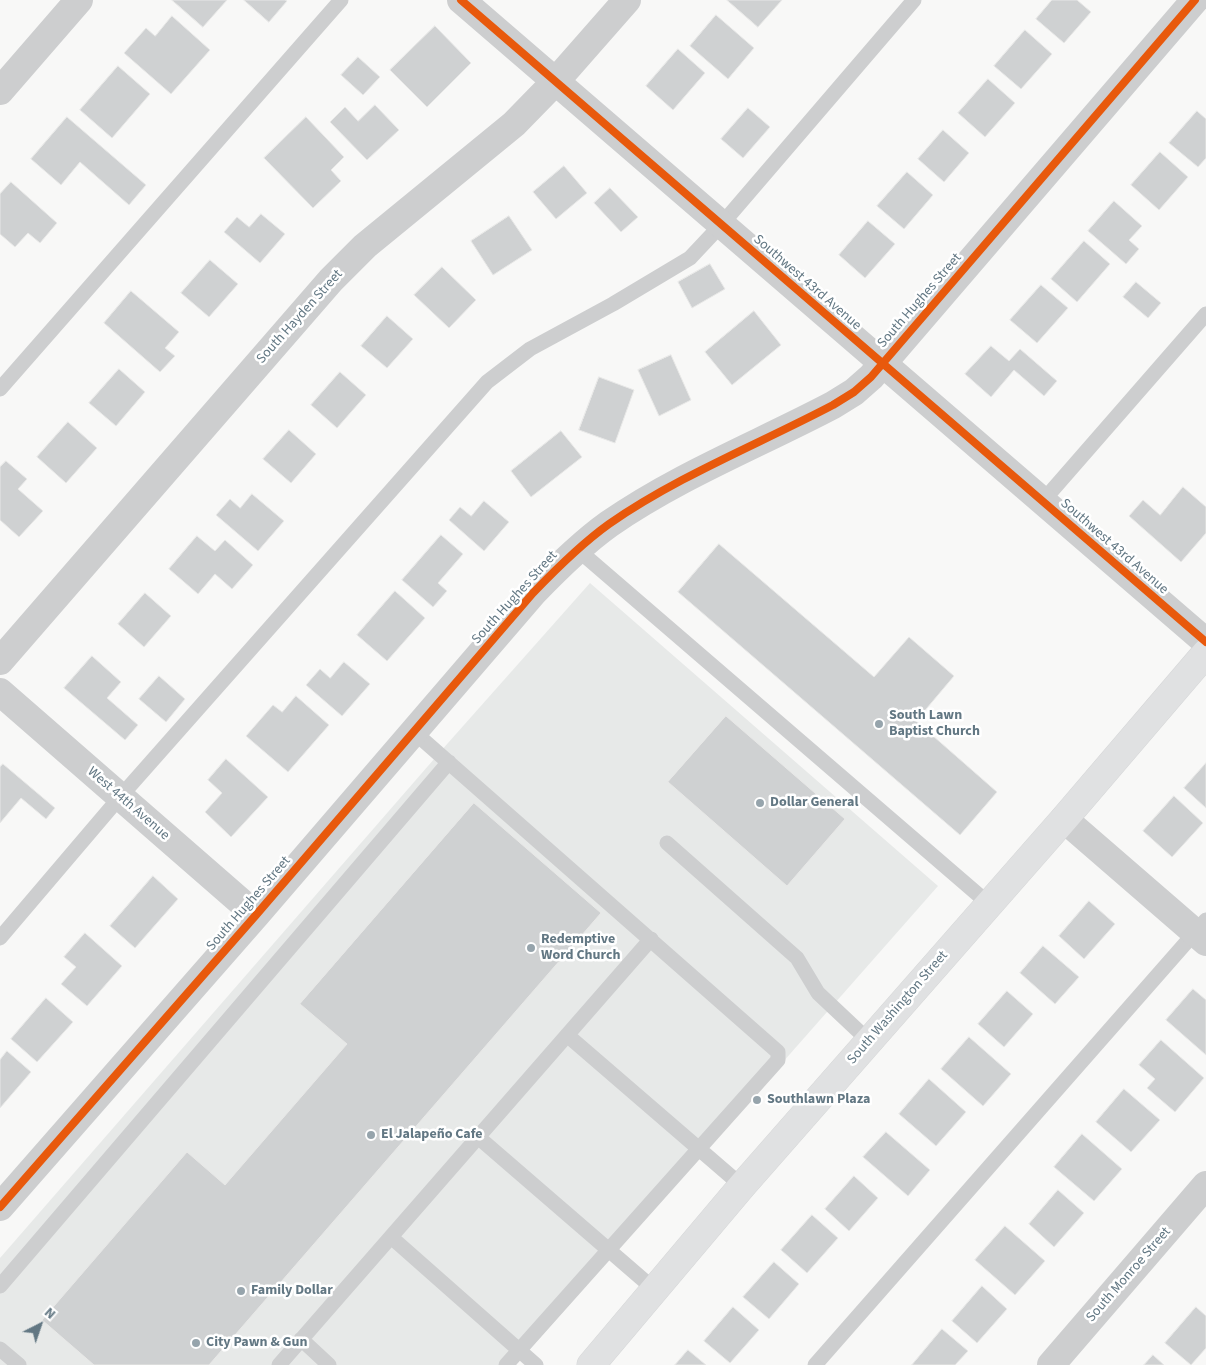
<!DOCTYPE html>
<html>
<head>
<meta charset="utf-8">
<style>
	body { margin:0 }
	#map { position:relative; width:1206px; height:1365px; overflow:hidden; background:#f8f8f7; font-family:"Source Sans 3",sans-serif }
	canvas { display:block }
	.north { position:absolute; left:15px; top:1300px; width:50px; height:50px; -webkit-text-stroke:4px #fff; paint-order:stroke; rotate:41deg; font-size:14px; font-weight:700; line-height:20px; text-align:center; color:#627783 }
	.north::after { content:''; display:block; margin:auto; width:18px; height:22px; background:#627783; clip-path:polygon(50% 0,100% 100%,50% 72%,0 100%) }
</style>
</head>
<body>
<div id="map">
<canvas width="1206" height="1365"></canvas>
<div class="north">N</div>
</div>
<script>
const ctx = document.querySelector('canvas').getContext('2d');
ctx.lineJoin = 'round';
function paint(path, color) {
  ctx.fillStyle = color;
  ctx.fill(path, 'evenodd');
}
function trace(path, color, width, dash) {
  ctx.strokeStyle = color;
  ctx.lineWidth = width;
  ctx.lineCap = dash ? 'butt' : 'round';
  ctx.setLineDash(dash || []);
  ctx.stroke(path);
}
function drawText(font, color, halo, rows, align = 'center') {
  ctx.font = font + ' "Source Sans 3",sans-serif';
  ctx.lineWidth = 5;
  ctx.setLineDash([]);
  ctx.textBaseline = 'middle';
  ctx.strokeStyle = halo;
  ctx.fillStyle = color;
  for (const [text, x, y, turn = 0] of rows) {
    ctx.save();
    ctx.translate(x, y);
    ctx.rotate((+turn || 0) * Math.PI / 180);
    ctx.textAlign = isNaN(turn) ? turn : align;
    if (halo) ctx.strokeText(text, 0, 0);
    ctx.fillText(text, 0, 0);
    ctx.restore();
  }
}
paint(new Path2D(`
	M 590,583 L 938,886 L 516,1365 L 0,1365 L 0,1258 L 448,743 Z`), '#e7e9e8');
const building = new Path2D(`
	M 172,0 L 227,0 L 203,27 Z
	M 244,0 L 285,0 L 287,1 L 269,22 Z
	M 727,0 L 782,0 L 758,27 Z
	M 1052,0 L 1077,0 L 1091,12 L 1064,43 L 1036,19 Z
	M 716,15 L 754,48 L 728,79 L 690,46 Z
	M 172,16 L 210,50 L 171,94 L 124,53 L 146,28 L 155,36 Z
	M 435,26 L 471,63 L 427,107 L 390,70 Z
	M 1025,30 L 1052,54 L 1021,89 L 994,66 Z
	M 678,49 L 705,73 L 673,110 L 646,86 Z
	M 358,57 L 380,77 L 363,95 L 341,75 Z
	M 118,66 L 150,94 L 112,138 L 80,110 Z
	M 988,79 L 1015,103 L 985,137 L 958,113 Z
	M 375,105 L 399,130 L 367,160 L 330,122 L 345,107 L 358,121 Z
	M 748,108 L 770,127 L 743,158 L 721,139 Z
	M 1197,111 L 1206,119 L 1206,158 L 1198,167 L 1169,143 Z
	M 67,117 L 146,185 L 129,205 L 80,162 L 61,185 L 31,159 Z
	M 306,117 L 344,157 L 331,170 L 341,181 L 313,208 L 264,158 Z
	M 943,130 L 969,153 L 944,182 L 918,159 Z
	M 1160,152 L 1188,177 L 1159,210 L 1131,185 Z
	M 564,166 L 587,193 L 556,219 L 533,192 Z
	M 907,172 L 933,195 L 904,229 L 877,206 Z
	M 11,182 L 57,223 L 40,243 L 28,233 L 15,247 L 0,234 L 0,194 Z
	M 610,188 L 638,217 L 621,232 L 594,203 Z
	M 1114,201 L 1142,226 L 1129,240 L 1139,249 L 1126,264 L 1088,231 Z
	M 261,214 L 285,234 L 260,263 L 224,232 L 237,217 L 249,227 Z
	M 509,216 L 532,250 L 493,275 L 471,241 Z
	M 868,221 L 895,244 L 865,278 L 839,255 Z
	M 1084,241 L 1110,264 L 1077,302 L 1051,279 Z
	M 210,260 L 238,284 L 209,317 L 181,293 Z
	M 710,264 L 725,289 L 692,308 L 678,282 Z
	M 442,267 L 476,300 L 449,328 L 414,295 Z
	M 1136,282 L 1161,303 L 1148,318 L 1123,297 Z
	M 1041,285 L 1068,308 L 1037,343 L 1010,320 Z
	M 131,291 L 179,332 L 165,348 L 175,356 L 160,372 L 104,323 Z
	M 754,311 L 781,345 L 732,385 L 705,352 Z
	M 387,316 L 413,339 L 387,368 L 361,346 Z
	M 991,346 L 1009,361 L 1020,349 L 1057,381 L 1044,396 L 1014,370 L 991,397 L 965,374 Z
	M 671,355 L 691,400 L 659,416 L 638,370 Z
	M 119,369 L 145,392 L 116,426 L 89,403 Z
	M 340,372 L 366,395 L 337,428 L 311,405 Z
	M 599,377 L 634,390 L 615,443 L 579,430 Z
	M 68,422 L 97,448 L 66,483 L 37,457 Z
	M 289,430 L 316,454 L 291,483 L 263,459 Z
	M 561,431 L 582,457 L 531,497 L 511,471 Z
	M 6,461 L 27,479 L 18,489 L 43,511 L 19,537 L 0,520 L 0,467 Z
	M 1183,487 L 1206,507 L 1206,533 L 1181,562 L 1129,516 L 1143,500 L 1160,515 Z
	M 252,494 L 284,521 L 258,551 L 216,515 L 230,499 L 240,508 Z
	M 484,501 L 509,522 L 484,551 L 449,520 L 460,507 L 471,516 Z
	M 441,535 L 463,554 L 438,583 L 447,591 L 433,607 L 402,580 Z
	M 197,536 L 215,551 L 225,540 L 253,565 L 232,589 L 215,574 L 198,594 L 169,569 Z
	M 719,544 L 874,677 L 909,637 L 954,676 L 916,721 L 997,792 L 960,835 L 678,592 Z
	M 395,591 L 425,618 L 387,661 L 357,635 Z
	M 145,593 L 171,616 L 144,647 L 118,624 Z
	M 92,656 L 121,682 L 107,698 L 138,725 L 125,740 L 64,688 Z
	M 344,662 L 370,684 L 342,716 L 306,685 L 320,669 L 330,678 Z
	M 159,676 L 185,699 L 166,722 L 139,699 Z
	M 296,696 L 329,725 L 288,772 L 246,736 L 273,705 L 282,712 Z
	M 726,716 L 845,819 L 787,886 L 668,782 Z
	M 226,759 L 268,797 L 231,837 L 205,812 L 222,793 L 208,780 Z
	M 1206,763 L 1206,808 L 1184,788 Z
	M 3,764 L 55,808 L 46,819 L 21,798 L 0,823 L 0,767 Z
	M 1174,796 L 1203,823 L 1172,857 L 1143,831 Z
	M 474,803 L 601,913 L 209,1365 L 94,1365 L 42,1320 L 187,1152 L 225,1185 L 347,1044 L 300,1004 Z
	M 153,876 L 178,899 L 135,948 L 110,926 Z
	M 1089,901 L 1115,924 L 1084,959 L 1059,936 Z
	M 85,933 L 122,966 L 87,1006 L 61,984 L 76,967 L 64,957 Z
	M 1043,946 L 1079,977 L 1055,1004 L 1020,973 Z
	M 1193,989 L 1206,1000 L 1206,1055 L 1166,1020 Z
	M 1007,991 L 1033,1014 L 1004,1047 L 978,1024 Z
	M 46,998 L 73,1022 L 37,1062 L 11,1039 Z
	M 969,1037 L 1011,1074 L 983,1106 L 941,1069 Z
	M 1161,1040 L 1204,1078 L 1175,1112 L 1147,1088 L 1155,1079 L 1139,1065 Z
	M 7,1051 L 31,1072 L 0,1108 L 0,1060 Z
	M 929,1079 L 966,1112 L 936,1146 L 899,1114 Z
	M 1124,1089 L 1160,1120 L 1131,1152 L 1096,1122 Z
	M 886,1132 L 930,1170 L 908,1196 L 863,1157 Z
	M 1082,1134 L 1122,1169 L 1094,1201 L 1054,1167 Z
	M 854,1176 L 878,1198 L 849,1231 L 825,1209 Z
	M 1058,1190 L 1084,1213 L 1054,1247 L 1029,1224 Z
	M 812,1215 L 838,1238 L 807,1273 L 781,1250 Z
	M 1005,1226 L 1045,1261 L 1015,1295 L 975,1260 Z
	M 774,1262 L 799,1284 L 769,1319 L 743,1297 Z
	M 982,1286 L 1007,1309 L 977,1343 L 952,1321 Z
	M 733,1307 L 759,1330 L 730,1363 L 704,1341 Z
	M 1196,1307 L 1206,1316 L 1206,1348 L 1191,1365 L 1165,1343 Z
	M 942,1329 L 968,1351 L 955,1365 L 912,1365 Z
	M 688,1350 L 706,1365 L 675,1365 Z
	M 1153,1355 L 1164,1365 L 1144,1365 Z`);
paint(building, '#cfd1d2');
trace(building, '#e8e8e7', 1);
const secondary = new Path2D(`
	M 591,1365 L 742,1186 L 1064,819 L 1206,653`);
trace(secondary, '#d5d6d7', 29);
trace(new Path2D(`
	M 0,389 L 341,0
	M 1042,502 L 1206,314
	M 577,549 L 989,904
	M 414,732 L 778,1052 L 778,1060 L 506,1365
	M 667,843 L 797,958 L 818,993 L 869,1041
	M 0,938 L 120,797 L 487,382 L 530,349 L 613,304 L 690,258 L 721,225 L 914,0
	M 567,1035 L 742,1186
	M 478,1137 L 655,1290
	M 391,1237 L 536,1365
	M 0,1286 L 449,762
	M 301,1339 L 329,1365
	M 0,1349 L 19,1365
	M 279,1365 L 651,939
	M 815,1365 L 1206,920`), '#cdcecf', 15);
trace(new Path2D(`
	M 461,0 L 1206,642
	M 0,91 L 79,0
	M 0,661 L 331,280 L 365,246 L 514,124 L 555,82 L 627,0
	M 0,692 L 256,915
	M 1064,819 L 1206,942
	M 0,1207 L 256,915 L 533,593 C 557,568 581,544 609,524 C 678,476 759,444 833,405 L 854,392 L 871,377 L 1195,0
	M 1051,1365 L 1206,1185`), '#cdcecf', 28);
trace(secondary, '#e0e1e2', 28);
trace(new Path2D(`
	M 461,0 L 1206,642
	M 0,1207 L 256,915 L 533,593 C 557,568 581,544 609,524 C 678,476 759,444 833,405 L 854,392 L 871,377 L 1195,0`), '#e8590c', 8);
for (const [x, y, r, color] of [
	[879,724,5,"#96a4ac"],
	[760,803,5,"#96a4ac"],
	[531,948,5,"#96a4ac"],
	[757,1100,5,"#96a4ac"],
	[371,1135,5,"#96a4ac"],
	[241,1291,5,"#96a4ac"],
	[196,1343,5,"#96a4ac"]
]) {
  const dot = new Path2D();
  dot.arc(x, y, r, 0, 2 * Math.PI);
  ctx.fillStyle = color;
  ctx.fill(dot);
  trace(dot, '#fff', 2);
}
drawText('14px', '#627783', '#fff', [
	["Southwest 43rd Avenue",807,283,41],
	["South Hughes Street",920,301,-49],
	["South Hayden Street",300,317,-48],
	["Southwest 43rd Avenue",1114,547,41],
	["South Hughes Street",515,598,-48],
	["West 44th Avenue",128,804,41],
	["South Hughes Street",249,904,-49],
	["South Washington Street",898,1008,-49],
	["South Monroe Street",1129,1275,-49]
]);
drawText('bold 14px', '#627783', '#fff', [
	["South Lawn",889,716],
	["Baptist Church",889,732],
	["Dollar General",770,803],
	["Redemptive",541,940],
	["Word Church",541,956],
	["Southlawn Plaza",767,1100],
	["El Jalapeño Cafe",381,1135],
	["Family Dollar",251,1291],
	["City Pawn & Gun",206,1343]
], 'left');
</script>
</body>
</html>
